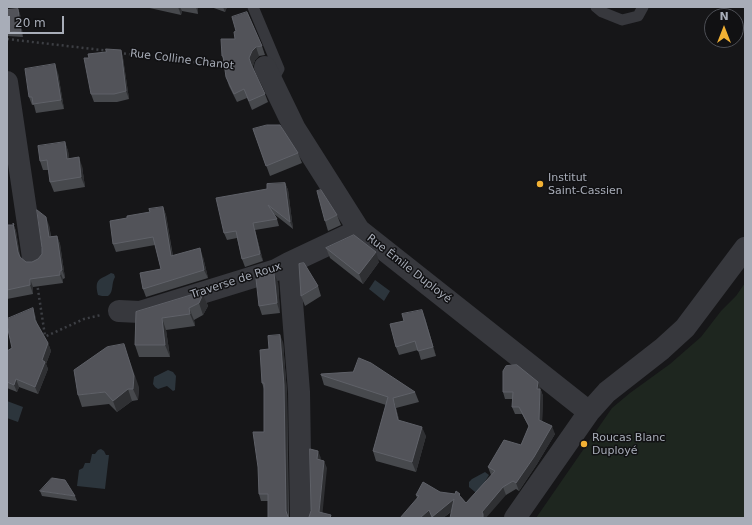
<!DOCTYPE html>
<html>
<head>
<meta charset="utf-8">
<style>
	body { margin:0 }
	#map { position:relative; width:752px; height:525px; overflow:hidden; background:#161618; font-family:"DejaVu Sans",sans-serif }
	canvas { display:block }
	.frame { position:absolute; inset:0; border:8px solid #a8adb8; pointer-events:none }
	.north { position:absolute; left:704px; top:8px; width:40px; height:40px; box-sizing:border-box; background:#111113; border:1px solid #4d4f55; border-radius:50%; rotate:0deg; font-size:11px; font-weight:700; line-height:16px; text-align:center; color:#a8adb8 }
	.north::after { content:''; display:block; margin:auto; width:14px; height:18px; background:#f2b134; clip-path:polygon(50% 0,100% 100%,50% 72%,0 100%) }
	.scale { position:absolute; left:8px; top:16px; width:56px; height:18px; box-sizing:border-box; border:2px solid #a8adb8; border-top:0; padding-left:5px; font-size:12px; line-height:14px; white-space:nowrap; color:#a8adb8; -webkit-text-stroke:3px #111113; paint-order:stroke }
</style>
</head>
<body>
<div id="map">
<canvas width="752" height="525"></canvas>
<div class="frame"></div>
<div class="north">N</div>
<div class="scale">20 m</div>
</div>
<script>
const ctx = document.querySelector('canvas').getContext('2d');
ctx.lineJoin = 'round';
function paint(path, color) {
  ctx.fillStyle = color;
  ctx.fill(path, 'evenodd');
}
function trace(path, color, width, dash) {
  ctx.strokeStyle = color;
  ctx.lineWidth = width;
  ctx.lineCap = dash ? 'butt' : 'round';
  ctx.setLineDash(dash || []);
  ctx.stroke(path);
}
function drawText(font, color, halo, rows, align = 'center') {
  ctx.font = font + ' "DejaVu Sans",sans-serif';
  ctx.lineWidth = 3;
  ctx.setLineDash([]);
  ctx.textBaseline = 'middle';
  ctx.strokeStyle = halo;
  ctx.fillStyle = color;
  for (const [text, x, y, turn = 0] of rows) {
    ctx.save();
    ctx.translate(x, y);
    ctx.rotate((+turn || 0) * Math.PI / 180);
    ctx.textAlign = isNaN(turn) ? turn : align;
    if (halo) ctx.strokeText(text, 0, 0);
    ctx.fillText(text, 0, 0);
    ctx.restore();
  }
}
paint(new Path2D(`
	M 745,283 L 745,518 L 536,518 L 612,408 L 630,393 L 670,364 L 701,337 L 721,311 L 736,296 Z`), '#1e261f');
paint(new Path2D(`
	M 111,273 L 114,274 L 115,277 C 111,283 114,292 108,296 L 102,296 L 98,295 C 94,278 100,280 111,273 Z
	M 375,280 L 390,291 L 384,301 L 369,289 Z
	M 168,370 L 173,372 L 176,376 L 175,390 L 173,391 L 167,386 L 158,389 L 155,387 L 153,384 L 154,377 Z
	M 7,401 L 23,407 L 18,422 L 7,418 Z
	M 101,449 L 104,451 L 106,455 L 109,455 L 105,489 L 77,486 L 79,470 L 83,468 L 85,463 L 90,463 L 92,454 L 95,454 L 98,450 Z
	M 485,472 L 489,475 L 478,493 L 475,492 L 469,487 L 469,482 L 472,479 Z`), '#2c353c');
trace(new Path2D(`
	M 7,39 L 110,51
	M 119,53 L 202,63 L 227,67
	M 37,283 L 45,336
	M 42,338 L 84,319 L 101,315`), '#3d3f44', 2.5, [2, 3]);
trace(new Path2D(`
	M 253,7 L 279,69 L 272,82
	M 596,7 L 602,12 L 622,20 L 638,16 L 643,7`), '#37383d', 11);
trace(new Path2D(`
	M 265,67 L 295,129 L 359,230 L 589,412
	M 7,82 L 33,258
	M 119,311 L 140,312 L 276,270 L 289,263
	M 301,518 L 299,392 L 289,263 L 359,230
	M 515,518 L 589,412 L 607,392 L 662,349 L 685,328 L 745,248`), '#37383d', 22);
paint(new Path2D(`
	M 145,7 L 198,7 L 198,14 L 182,11 L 181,15 Z
	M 211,7 L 227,7 L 225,12 Z
	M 18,9 L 20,14 L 23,37 L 7,36 L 7,10 Z
	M 262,46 L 265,55 L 259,56 L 255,60 L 253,66 L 253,69 L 265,94 L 268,102 L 252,110 L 247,98 L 237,102 L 229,86 L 226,77 L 224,61 L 222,56 Z
	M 121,50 L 123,58 L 129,99 L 117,102 L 94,102 L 91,94 L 89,58 Z
	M 58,73 L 64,109 L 36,113 L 34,105 L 32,105 L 29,97 Z
	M 253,129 L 298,153 L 302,163 L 270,176 Z
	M 65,142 L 68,151 L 69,158 L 82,166 L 85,187 L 54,192 L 50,182 L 49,170 L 43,170 L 40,161 Z
	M 285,183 L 288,190 L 293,229 L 274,214 L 277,219 L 279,226 L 255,230 L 263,261 L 245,267 L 242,259 L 237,238 L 227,240 L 224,233 L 267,189 Z
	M 163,207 L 166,215 L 173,256 L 203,257 L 208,278 L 146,297 L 143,289 L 161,269 L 155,245 L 116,252 L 113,244 L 127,218 L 150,212 Z
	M 337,215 L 341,225 L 328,231 L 325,221 Z
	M 13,223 L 16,231 L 20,257 L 26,262 L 32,262 L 38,259 L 42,254 L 49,225 L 51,236 L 57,236 L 60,244 L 65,278 L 63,279 L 63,283 L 33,287 L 33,294 L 7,299 L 7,225 L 14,225 Z
	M 326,248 L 379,262 L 363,284 L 330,258 Z
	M 278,282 L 280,313 L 262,315 L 259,306 Z
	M 318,286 L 321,296 L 305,306 L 301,296 Z
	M 202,292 L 208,306 L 203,315 L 194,320 L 195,326 L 166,330 L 170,357 L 139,357 L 135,345 L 136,312 Z
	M 35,315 L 37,324 L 48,343 L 51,351 L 46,364 L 48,369 L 38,394 L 19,387 L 17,392 L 7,388 L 7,351 L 12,348 Z
	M 425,318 L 436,356 L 421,360 L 418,350 L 399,355 L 396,347 Z
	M 283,342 L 287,393 L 289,518 L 268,501 L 261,501 L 259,494 L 258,467 L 264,432 L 264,389 L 262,383 L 269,349 Z
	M 321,375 L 415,392 L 419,402 L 396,408 L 399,420 L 426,436 L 416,472 L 376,461 L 373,451 L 386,405 L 324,385 Z
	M 538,382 L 543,396 L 542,421 L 555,434 L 537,464 L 519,491 L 516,489 L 506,495 L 451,512 L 443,518 L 432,518 L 417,498 L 416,495 L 440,492 L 461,497 L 466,503 L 492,475 L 491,475 L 488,467 L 521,445 L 529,427 L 522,414 L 515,414 L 512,407 L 513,399 L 505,399 L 503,392 Z
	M 139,387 L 138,400 L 132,401 L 117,412 L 109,404 L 82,407 L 78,395 Z
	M 40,491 L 75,496 L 77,501 L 42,496 Z`), '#47494d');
paint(new Path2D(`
	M 178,7 L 180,7 L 182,11 L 181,15 Z
	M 196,7 L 198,7 L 198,14 Z
	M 223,7 L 227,7 L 225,12 Z
	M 18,9 L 20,14 L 23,37 L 21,32 Z
	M 256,47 L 259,56 L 255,60 L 253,66 L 254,72 L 251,64 L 249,58 L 252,51 Z
	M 121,50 L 123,58 L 129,99 L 126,91 Z
	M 55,64 L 58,73 L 64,109 L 61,100 Z
	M 65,142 L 68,151 L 71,168 L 67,159 Z
	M 79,157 L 82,166 L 85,187 L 81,177 Z
	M 285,183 L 288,190 L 293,229 L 290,222 Z
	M 163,207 L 166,215 L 174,265 L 171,256 Z
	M 46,217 L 49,225 L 52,245 L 49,237 Z
	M 13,223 L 16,231 L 21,260 L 18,252 Z
	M 253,223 L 255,230 L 263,261 L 260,254 Z
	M 57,236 L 60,244 L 65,278 L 62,270 Z
	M 200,248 L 203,257 L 208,278 L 204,270 Z
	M 376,252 L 379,262 L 363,284 L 359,274 Z
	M 60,271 L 63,279 L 63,283 L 60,275 Z
	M 274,273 L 278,282 L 280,313 L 277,303 Z
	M 30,279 L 33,287 L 33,294 L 30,285 Z
	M 203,294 L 208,306 L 203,315 L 199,303 Z
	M 33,308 L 35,315 L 38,328 L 35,320 Z
	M 189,308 L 194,320 L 195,326 L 190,314 Z
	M 422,310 L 425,318 L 436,356 L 433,347 Z
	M 162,318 L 166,330 L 170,357 L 165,345 Z
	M 280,335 L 283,342 L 287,393 L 288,518 L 286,511 Z
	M 48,343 L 51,351 L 46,364 L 48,369 L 38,394 L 35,387 L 42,360 Z
	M 128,356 L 139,387 L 138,400 L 133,389 Z
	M 16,379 L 19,387 L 17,392 L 14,385 Z
	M 538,382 L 543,396 L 542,428 L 539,420 L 537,389 Z
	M 128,389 L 132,401 L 117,412 L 113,401 Z
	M 393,398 L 396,408 L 402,430 L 398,420 Z
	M 552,426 L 555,434 L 537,464 L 519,491 L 516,483 Z
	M 422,427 L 426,436 L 416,472 L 412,462 Z
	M 318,451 L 321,458 L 319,466 L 317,459 Z
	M 324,461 L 327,468 L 322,518 L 319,512 Z
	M 503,487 L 506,495 L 486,518 L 483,518 L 482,512 Z
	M 454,499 L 457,507 L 443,518 L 420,518 L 429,510 Z`), '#2f3033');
const building = new Path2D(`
	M 18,9 L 21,32 L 7,31 L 7,10 Z
	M 247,12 L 262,46 L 256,47 L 252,51 L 249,58 L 251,64 L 265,94 L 249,101 L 244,89 L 234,94 L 226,77 L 223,56 L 222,56 L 221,39 L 235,39 L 234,32 L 236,31 L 232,17 Z
	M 106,49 L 121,50 L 126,91 L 114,94 L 91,94 L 84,58 L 89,58 L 88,54 L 106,52 Z
	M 55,64 L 61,100 L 33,104 L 32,97 L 29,97 L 25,69 Z
	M 267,125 L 280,125 L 298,153 L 266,166 L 253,129 Z
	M 65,142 L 67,159 L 79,157 L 81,177 L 50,182 L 47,160 L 40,161 L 38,146 Z
	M 285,183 L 290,222 L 268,205 L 277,219 L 253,223 L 260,254 L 242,259 L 236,231 L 224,233 L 216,198 L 267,189 L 267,184 Z
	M 321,190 L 337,215 L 325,221 L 317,191 Z
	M 163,207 L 171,256 L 200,248 L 204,270 L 143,289 L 140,273 L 161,269 L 153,237 L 113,244 L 110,221 L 127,218 L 127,216 L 150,212 L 149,209 Z
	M 37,210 L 46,217 L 49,237 L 57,236 L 62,270 L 60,271 L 60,275 L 30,279 L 30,285 L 7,290 L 7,225 L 14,225 L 13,223 L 18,252 L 20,257 L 26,262 L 32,262 L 38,259 L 42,254 L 42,248 Z
	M 354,235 L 376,252 L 359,274 L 326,248 Z
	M 304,263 L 318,286 L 301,296 L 299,264 Z
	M 274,273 L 277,303 L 259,306 L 256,279 Z
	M 202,292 L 203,294 L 199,303 L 189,308 L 190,314 L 162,318 L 165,345 L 135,345 L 136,312 Z
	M 33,308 L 35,320 L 48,343 L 42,360 L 45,362 L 35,387 L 16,379 L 14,385 L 7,382 L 7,351 L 12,348 L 7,325 L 7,319 Z
	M 422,310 L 433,347 L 418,351 L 415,341 L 396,347 L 390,324 L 404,321 L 402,314 Z
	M 280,335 L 284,385 L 286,511 L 288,517 L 289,518 L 268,518 L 268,494 L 259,494 L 258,467 L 253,432 L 264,432 L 264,383 L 262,383 L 260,350 L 269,349 L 268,336 Z
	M 124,344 L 134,376 L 133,389 L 128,389 L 113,401 L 105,392 L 78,395 L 74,370 L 107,347 Z
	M 359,358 L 371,363 L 415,392 L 393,398 L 398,420 L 422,427 L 412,462 L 373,451 L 388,397 L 321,375 L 321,374 L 353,372 Z
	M 517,365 L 538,382 L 537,389 L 540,389 L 539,420 L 552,426 L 534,457 L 516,483 L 513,481 L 503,487 L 482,512 L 483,514 L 483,518 L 450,518 L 454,499 L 432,517 L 429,510 L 420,518 L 400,518 L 419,496 L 416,495 L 423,482 L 440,492 L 455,494 L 456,491 L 460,494 L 459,495 L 466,503 L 495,471 L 488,467 L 504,440 L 521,445 L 529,426 L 519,407 L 512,407 L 513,392 L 503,392 L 503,371 L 506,366 Z
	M 310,449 L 318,451 L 317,459 L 324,461 L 319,512 L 331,515 L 330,518 L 308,518 L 309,517 L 311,511 Z
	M 52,478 L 65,480 L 75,496 L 40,491 Z`);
paint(building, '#525359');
trace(building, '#5f6168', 1);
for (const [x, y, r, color] of [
	[540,184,4,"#f2b134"],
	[584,444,4,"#f2b134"]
]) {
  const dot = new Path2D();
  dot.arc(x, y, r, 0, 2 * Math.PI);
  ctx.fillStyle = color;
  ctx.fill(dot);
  trace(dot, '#111113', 1.5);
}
drawText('11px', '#a8adb8', '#111113', [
	["Rue Colline Chanot",182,60,7],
	["Rue Émile Duployé",409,269,38],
	["Traverse de Roux",236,281,-18]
]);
drawText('11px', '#a8adb8', '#111113', [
	["Institut",548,178],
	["Saint-Cassien",548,191],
	["Roucas Blanc",592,438],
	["Duployé",592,451]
], 'left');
</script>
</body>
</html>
